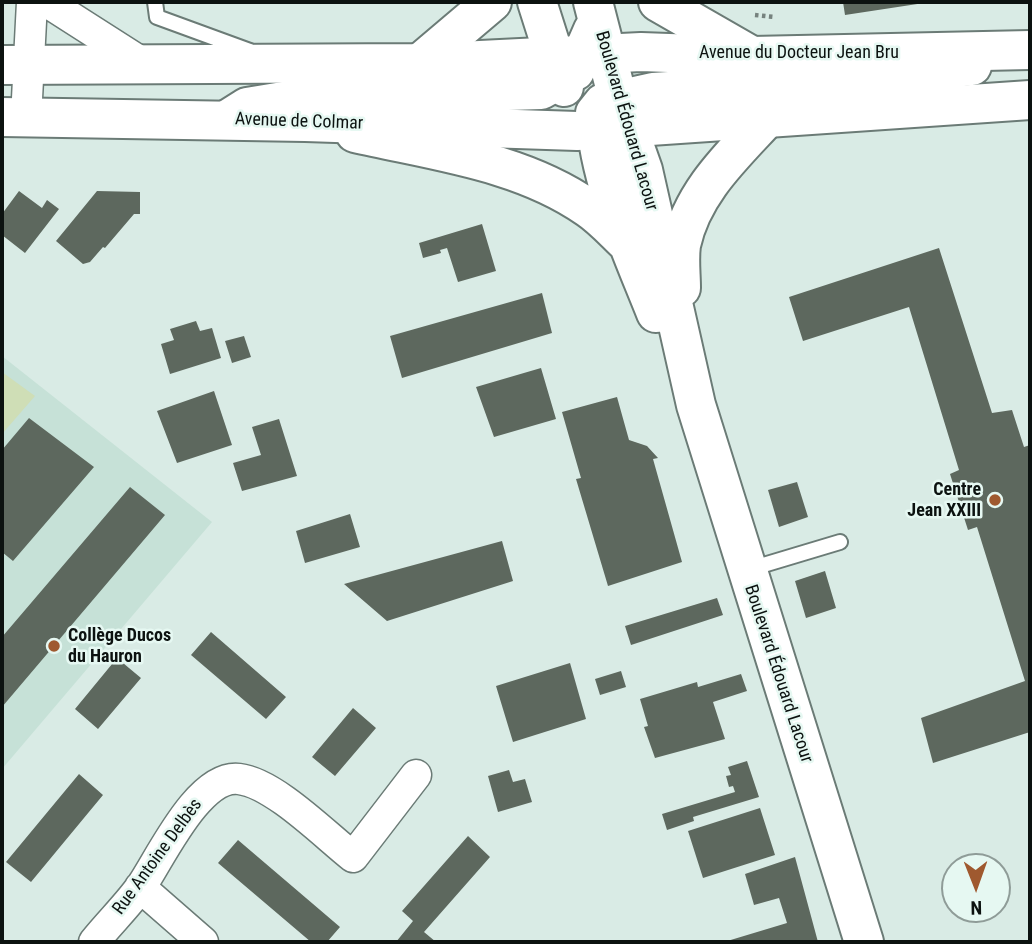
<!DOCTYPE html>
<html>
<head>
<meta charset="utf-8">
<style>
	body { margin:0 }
	#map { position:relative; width:1032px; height:944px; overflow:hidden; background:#d9ebe5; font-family:"Roboto Condensed",sans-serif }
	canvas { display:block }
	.frame { position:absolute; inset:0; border:4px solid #0c1210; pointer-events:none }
	.north { position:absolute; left:941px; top:853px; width:70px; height:70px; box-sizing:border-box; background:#e6f8f2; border:2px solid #8f9c98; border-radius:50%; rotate:179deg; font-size:19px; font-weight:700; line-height:28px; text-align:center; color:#0c1210 }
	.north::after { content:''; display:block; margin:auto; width:24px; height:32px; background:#9f592f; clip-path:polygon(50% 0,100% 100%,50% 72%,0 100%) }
</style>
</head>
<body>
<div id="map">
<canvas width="1032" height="944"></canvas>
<div class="frame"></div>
<div class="north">N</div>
</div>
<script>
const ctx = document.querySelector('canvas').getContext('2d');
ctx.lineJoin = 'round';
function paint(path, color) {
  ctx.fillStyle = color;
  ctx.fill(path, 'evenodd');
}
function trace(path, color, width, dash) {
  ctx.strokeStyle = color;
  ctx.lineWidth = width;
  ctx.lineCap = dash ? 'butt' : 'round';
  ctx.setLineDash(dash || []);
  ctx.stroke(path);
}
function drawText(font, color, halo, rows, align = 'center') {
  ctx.font = font + ' "Roboto Condensed",sans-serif';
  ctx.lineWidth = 5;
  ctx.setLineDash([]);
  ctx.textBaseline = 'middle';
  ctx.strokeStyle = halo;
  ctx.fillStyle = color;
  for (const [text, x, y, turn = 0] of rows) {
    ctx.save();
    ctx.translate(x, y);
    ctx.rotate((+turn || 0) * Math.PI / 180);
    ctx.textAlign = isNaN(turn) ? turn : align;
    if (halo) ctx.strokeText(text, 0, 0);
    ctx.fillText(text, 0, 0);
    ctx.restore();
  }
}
paint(new Path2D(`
	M 2,356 L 212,522 L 2,769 Z`), '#c6e1d7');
paint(new Path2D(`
	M 2,372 L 35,396 L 2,434 Z`), '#cfdeb6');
paint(new Path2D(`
	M 843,2 L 924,2 L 924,3 L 845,15 Z
	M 19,191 L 42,208 L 47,200 L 59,209 L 25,253 L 2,235 L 2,214 Z
	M 97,191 L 140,192 L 140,214 L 134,214 L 105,248 L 103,247 L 90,262 L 83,264 L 56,241 Z
	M 482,224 L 496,271 L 458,282 L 447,248 L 440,250 L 441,253 L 423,258 L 419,243 Z
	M 939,248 L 992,413 L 1012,410 L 1024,447 L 1030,445 L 1030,732 L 933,763 L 921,718 L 1025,681 L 977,527 L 968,530 L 950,474 L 959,470 L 909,307 L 803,341 L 789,297 Z
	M 542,293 L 552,333 L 402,378 L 390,336 Z
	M 196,321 L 200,331 L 212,328 L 221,358 L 170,374 L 161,344 L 174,340 L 170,329 Z
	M 244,336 L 251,357 L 232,363 L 225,341 Z
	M 541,368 L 556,419 L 494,437 L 476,387 Z
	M 214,391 L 232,445 L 177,463 L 157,411 Z
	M 617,397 L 629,440 L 647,446 L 658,458 L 653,459 L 682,562 L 608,586 L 576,479 L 581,478 L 562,412 Z
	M 29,418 L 94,467 L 13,561 L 2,552 L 2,450 Z
	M 279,419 L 297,476 L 242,491 L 233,463 L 261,455 L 252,427 Z
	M 797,482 L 808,517 L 779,527 L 768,490 Z
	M 130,487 L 165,515 L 2,707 L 2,637 Z
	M 350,514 L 360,547 L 305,563 L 296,531 Z
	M 502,541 L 513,581 L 387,621 L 344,584 Z
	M 825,571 L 836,608 L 806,618 L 795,581 Z
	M 717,598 L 723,615 L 631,645 L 625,626 Z
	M 211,632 L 286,697 L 266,719 L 191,655 Z
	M 117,658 L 141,678 L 98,729 L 75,709 Z
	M 570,663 L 586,719 L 513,742 L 496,686 Z
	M 621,671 L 626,687 L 600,695 L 595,679 Z
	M 741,674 L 747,691 L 713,702 L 725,739 L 655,758 L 644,727 L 648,726 L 640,699 L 697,682 L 698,687 Z
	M 353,708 L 376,728 L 335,776 L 312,757 Z
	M 747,761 L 759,797 L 693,817 L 694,821 L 667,830 L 662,814 L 735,792 L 733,786 L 729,787 L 726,776 L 731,775 L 728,767 Z
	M 509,770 L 513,782 L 525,779 L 532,802 L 498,812 L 488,776 Z
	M 79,774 L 103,795 L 31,882 L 6,862 Z
	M 760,808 L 775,855 L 703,878 L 688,831 Z
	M 468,836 L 490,857 L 424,932 L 436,942 L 396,942 L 413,921 L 402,911 Z
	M 238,840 L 340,927 L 327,942 L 311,942 L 218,863 Z
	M 795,857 L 818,942 L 724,942 L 787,923 L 779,898 L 754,905 L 745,874 Z`), '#5d685e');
const service = new Path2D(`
	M 155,2 L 157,17 L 250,51
	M 750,569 L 840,542`);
const minor = new Path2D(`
	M 47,2 L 147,66
	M 26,118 L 32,2
	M 140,887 L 203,942
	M 94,942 C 109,923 128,905 142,885 C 161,857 199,774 239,779 C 274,783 325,835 353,857 L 416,775`);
const secondary = new Path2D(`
	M 537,2 L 564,87
	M 593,2 L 618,99 L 643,170 L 696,405 L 864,942
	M 658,2 L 752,56
	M 420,63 L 492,2
	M 228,119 L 247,107 L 308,97 L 541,90 L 575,71 L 593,30
	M 355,133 C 433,151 521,161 588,208 C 603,218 615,232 628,244
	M 681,288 C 681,275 679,259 681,245 C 692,192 733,155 768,117
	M 656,313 C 631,250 599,182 595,113 L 603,103 L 653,92 L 866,79 L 972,66`);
const primary = new Path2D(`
	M 2,65 L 420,63 L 641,52 L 752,56 L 1030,50
	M 2,117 L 305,122 L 577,131 L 1030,100`);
trace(service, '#6b7b76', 18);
trace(minor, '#6b7b76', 33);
trace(secondary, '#6b7b76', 42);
trace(primary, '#6b7b76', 42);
trace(new Path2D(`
	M 755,15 L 774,17`), '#76827e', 4.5, [3.5, 3.5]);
trace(service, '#fff', 14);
trace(minor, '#fff', 30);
trace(secondary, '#fff', 38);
trace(primary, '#fff', 38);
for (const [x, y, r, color] of [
	[995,500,7,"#9f592f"],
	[54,646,7,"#9f592f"]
]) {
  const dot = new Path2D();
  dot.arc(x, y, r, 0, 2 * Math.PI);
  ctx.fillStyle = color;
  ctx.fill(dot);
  trace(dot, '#e6f8f2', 2.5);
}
drawText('18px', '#0c1210', '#e6f8f2', [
	["Avenue du Docteur Jean Bru",799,53],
	["Boulevard Édouard Lacour",626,121,74],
	["Avenue de Colmar",299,122,2],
	["Boulevard Édouard Lacour",778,674,72],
	["Rue Antoine Delbès",158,857,-54]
]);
drawText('bold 18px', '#0c1210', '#e6f8f2', [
	["Centre",981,490],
	["Jean XXIII",981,511],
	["Collège Ducos",68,636,"left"],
	["du Hauron",68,657,"left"]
], 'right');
</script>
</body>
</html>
